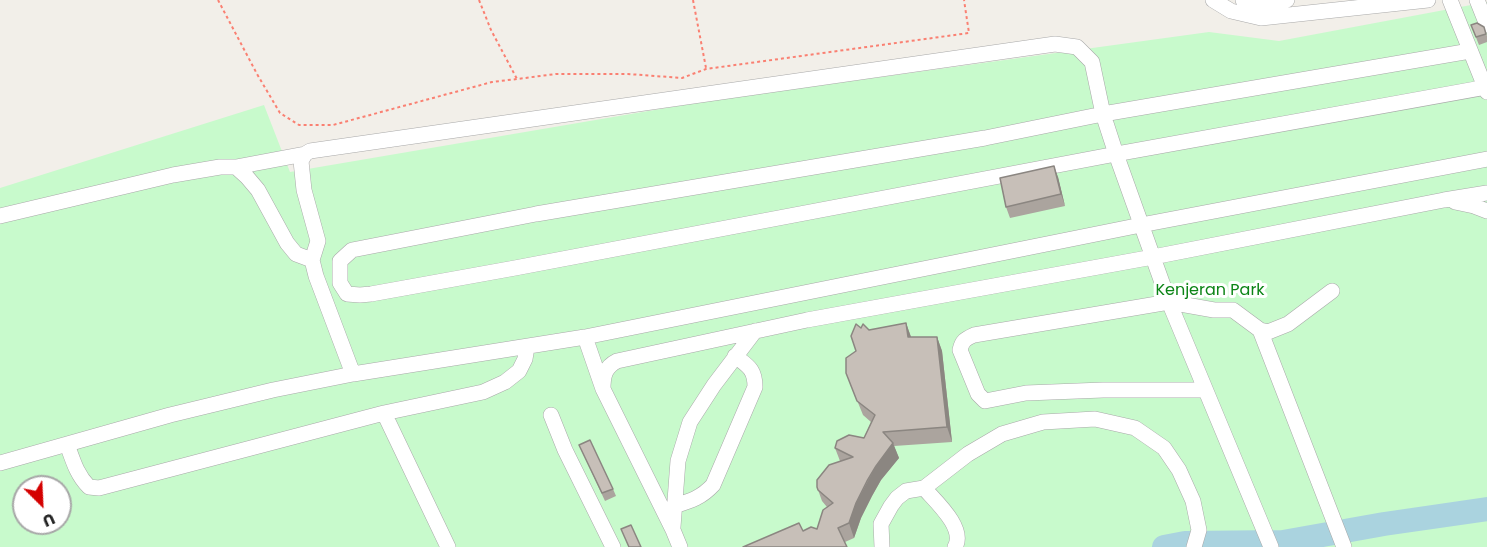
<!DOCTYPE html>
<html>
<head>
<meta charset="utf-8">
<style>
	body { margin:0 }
	#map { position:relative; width:1487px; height:547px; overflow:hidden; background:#f2efe9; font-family:Poppins,sans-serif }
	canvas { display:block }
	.north { position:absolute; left:12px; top:475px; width:60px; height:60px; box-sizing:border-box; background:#fff; border:2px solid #a7a7a7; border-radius:50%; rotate:156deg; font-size:16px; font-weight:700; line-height:24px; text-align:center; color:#222 }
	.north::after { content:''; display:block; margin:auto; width:21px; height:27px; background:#d40000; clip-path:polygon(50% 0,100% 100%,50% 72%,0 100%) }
</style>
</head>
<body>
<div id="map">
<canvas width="1487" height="547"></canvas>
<div class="north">U</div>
</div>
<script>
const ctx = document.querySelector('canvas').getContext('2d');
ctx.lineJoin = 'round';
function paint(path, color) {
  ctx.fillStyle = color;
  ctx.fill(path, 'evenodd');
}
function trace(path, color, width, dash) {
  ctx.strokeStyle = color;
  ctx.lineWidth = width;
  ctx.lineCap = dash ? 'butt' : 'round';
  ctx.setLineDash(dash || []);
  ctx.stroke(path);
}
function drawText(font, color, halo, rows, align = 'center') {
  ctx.font = font + ' Poppins,sans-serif';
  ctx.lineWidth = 6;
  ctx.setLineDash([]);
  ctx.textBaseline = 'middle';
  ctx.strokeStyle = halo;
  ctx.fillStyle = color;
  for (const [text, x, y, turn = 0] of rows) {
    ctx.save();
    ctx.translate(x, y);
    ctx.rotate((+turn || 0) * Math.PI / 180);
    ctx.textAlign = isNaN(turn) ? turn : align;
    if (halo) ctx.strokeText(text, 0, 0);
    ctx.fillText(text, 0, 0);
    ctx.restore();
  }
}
paint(new Path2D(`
	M 1487,2 L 1487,547 L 0,547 L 0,188 L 264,105 L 290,172 L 713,100 L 1209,32 L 1279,41 ZM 24,487 L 60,487 L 60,523 L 24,523 Z`), '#c8facc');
trace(new Path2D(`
	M 1164,547 L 1185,543 L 1283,542 L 1384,524 L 1487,509`), '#aad3df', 24);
const minor = new Path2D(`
	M 1213,0 L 1231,11 L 1261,18 L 1428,0
	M 1243,0 L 1257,4 L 1287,0
	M 1450,0 L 1487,92
	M 1477,0 L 1487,25
	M 1470,51 L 1103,114 L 985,138 L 536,214 L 352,250 L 340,261 L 340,283 L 347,294 L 360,295 L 371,294 L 515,268 L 1116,154 L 1487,87
	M 236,167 L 305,154
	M 1455,202 L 1474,206 L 1487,211
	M 0,216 L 173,175 L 220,167 L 236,167 L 247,177 L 258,190 L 287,243 L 296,254 L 312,260
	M 1260,330 L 1344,547
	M 585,337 L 603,389 L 673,530 L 680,547
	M 353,374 L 316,276 L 312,260 L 318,241 L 304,190 L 301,161 L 305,154 L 310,151 L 1055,44 L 1077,47 L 1092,62 L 1103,114 L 1116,154 L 1169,302 L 1271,547
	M 603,389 C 603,376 605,367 617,361 L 807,320 L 1153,257 L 1444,200 L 1487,193
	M 1205,390 L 1103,390 L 1026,393 L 985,401 L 978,394 L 960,350 C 962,341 965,339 974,335 L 1169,302 L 1214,310 L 1233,310 L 1260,330 L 1268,332 L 1288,324 L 1332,291
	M 384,413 L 448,547
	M 551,415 L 565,450 L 613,547
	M 67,444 C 73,461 77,475 89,487 L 99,488 L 384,413 L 483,392 L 505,382 L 519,371 L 525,359 L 527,347
	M 0,463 L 170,415 L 273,390 L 353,374 L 585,337 L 1141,225 L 1487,159
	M 924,488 C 935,501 966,528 955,547
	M 674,506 C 690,501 701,498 713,485 L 755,387 C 755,369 748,366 735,356
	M 673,527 L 678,461 L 690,422 L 714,385 L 755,331
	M 882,547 L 881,524 L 891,506 L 897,498 L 906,491 L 924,488 L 968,454 L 1002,434 L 1043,422 L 1095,419 L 1135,428 L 1164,448 L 1179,470 L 1193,501 L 1199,530 L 1194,547`);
trace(minor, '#a9a9a9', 16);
trace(new Path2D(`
	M 218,0 L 257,74 L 280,113 L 299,125 L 333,125 L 492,82 L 517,79 L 556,74 L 628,74 L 682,78 L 706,69 L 969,33 L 964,0
	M 479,0 L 491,30 L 517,79
	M 693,0 L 706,68`), '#fa8072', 2, [3, 3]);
trace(minor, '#fff', 15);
paint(new Path2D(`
	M 1471,25 L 1484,27 L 1487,36 L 1487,42 L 1479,45 Z
	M 1058,177 L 1065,206 L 1010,218 L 1006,207 Z
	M 906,323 L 911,337 L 937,337 L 942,351 L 952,442 L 894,446 L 899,458 L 881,480 L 872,496 L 861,518 L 854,538 L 845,542 L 803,531 L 817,529 L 827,507 L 822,501 L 817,487 L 840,461 L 835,448 L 864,438 L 871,422 L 863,415 L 846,373 L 856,351 L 861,328 L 869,330 Z
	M 579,445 L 613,489 L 616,496 L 605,501 Z`), '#aba49e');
paint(new Path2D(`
	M 1054,166 L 1058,177 L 1065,206 L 1061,194 Z
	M 906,323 L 911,337 L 908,337 Z
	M 937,337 L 942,351 L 952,442 L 947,427 Z
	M 893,443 L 899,458 L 881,480 L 872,496 L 861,518 L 854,538 L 849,523 L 856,503 L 876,466 Z`), '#8b8681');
const building = new Path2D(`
	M 1477,23 L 1484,27 L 1486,34 L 1476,37 L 1471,25 Z
	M 1054,166 L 1061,194 L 1006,207 L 1000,178 Z
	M 906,323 L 908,337 L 937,337 L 947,427 L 883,432 L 893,443 L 876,466 L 867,481 L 856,503 L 849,523 L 838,528 L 847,547 L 743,547 L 799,523 L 803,531 L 811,527 L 817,529 L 823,510 L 833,503 L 818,490 L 817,487 L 817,480 L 829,465 L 853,457 L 835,448 L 837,441 L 849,435 L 864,438 L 875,415 L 857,401 L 846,373 L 846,358 L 856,351 L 851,336 L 856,324 L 861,328 L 863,324 L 869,330 Z
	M 590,440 L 613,489 L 602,493 L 579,445 Z
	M 631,525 L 641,547 L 629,547 L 621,529 Z`);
paint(building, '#c7bfb8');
trace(building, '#8b8681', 1.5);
drawText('16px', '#0c8416', '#fff', [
	["Kenjeran Park",1210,291]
]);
</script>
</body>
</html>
